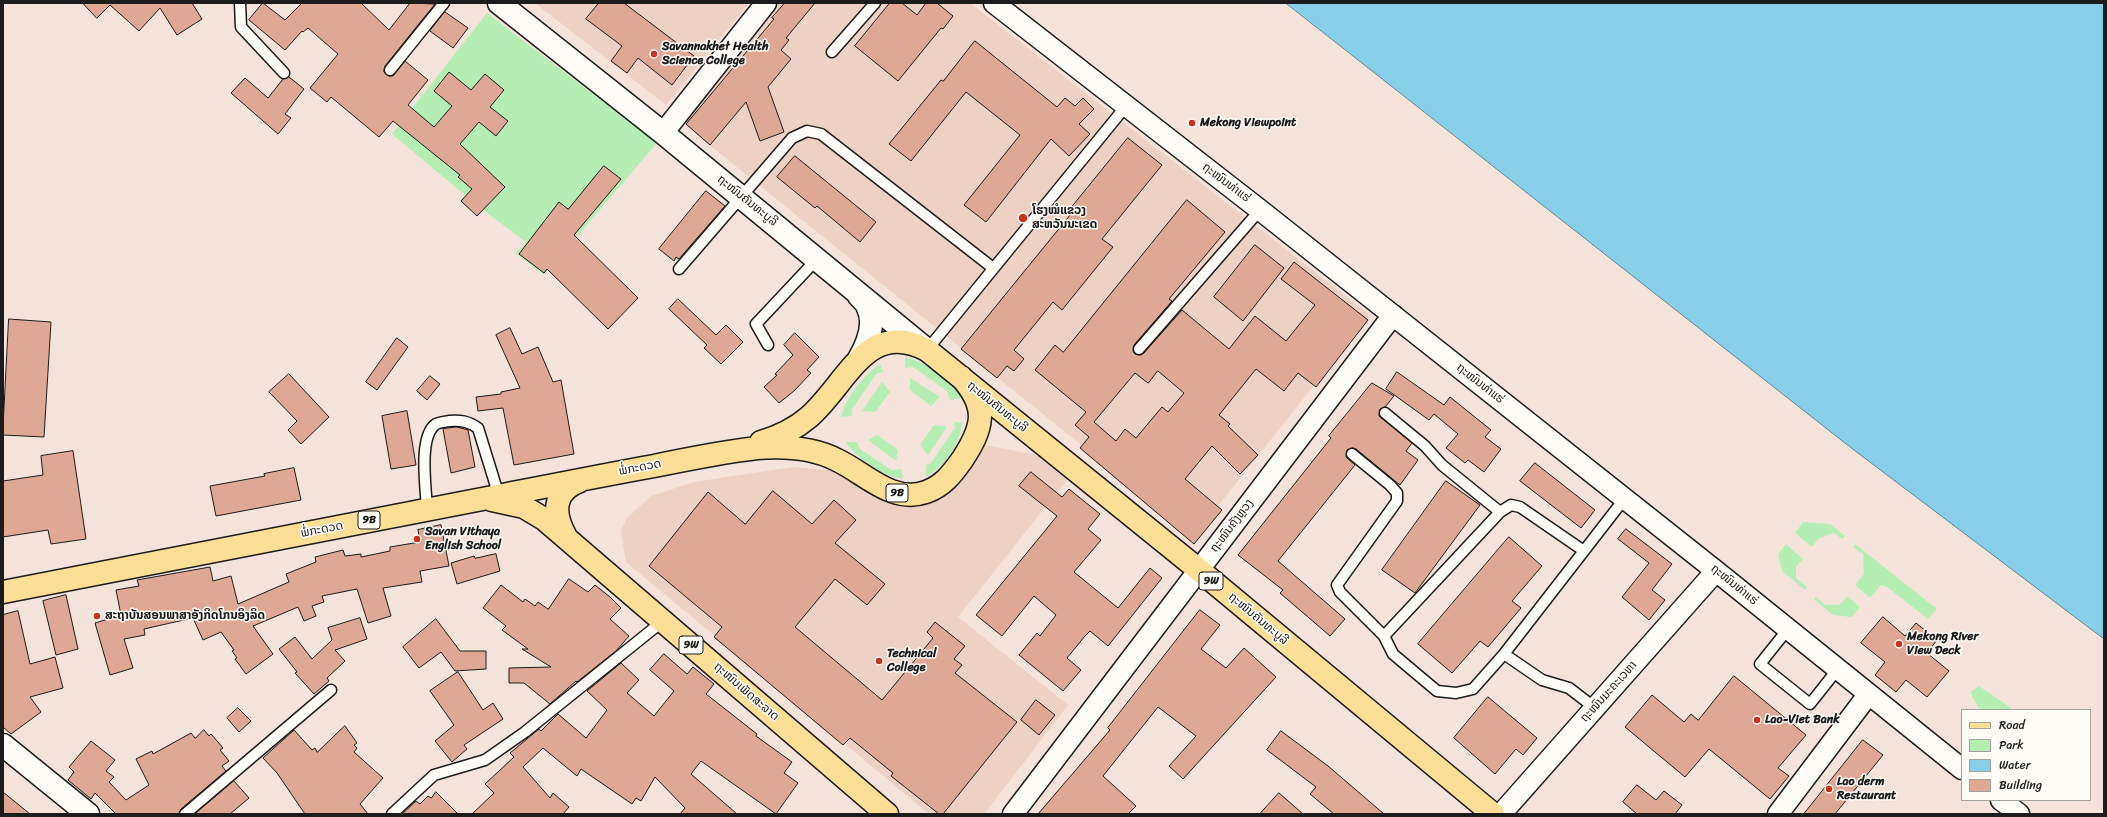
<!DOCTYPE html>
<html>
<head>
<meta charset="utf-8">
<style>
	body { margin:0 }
	#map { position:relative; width:2107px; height:817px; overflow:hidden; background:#f4e3da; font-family:Sriracha,sans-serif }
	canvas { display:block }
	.frame { position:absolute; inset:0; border:4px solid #1c1c1c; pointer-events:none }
	.legend { position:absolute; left:1961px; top:709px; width:130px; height:92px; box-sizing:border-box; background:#fdfcf7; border:1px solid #a3a29f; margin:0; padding:5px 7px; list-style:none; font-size:12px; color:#1c1c1c }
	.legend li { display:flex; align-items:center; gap:8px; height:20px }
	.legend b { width:20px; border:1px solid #a3a29f }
</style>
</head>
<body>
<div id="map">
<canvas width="2107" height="817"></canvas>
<div class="frame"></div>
<ul class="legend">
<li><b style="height:5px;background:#fcde96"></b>Road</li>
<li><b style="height:11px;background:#b4eeb2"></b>Park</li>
<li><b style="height:11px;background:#87cee8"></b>Water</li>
<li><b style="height:11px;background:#dea895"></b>Building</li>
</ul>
</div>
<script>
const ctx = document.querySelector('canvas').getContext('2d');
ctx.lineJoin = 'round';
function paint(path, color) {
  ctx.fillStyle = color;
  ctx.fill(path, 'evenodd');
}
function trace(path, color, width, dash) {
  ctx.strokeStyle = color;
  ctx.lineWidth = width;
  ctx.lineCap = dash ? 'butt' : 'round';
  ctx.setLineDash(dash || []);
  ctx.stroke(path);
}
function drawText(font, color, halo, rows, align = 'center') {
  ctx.font = font + ' Sriracha,"Noto Sans Lao",sans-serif';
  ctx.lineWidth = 3;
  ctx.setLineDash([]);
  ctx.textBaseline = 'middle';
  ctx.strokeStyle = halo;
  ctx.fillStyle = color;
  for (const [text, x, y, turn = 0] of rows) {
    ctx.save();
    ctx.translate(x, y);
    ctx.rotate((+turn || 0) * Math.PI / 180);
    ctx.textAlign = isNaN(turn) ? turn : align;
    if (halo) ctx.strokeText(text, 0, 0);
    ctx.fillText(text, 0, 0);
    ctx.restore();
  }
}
paint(new Path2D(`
	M 535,3 L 749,3 L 666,105 Z
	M 778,3 L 970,3 L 1370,315 L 1194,536 L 681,122 Z
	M 985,445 L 1047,457 L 1070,476 L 958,617 L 1068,705 L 984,814 L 929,814 L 626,562 L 621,532 L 626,519 L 651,496 L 694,482 L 793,467 L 835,471 L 871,494 L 887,501 L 902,506 L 915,505 L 927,503 L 950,492 L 960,483 Z`), '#edd1c5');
paint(new Path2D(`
	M 487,13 L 657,143 L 544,275 L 515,253 L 526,242 L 483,210 L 477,216 L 461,201 L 466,196 L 392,134 Z
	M 905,357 C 924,362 954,378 961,398 L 950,400 L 947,391 L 913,367 L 905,368 Z
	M 880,364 L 883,372 L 876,374 L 852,409 L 852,416 L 841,417 C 846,398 863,375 880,364 Z
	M 910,378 L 940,397 L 931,406 L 910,390 Z
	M 882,382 L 890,392 L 875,412 L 862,411 Z
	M 954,422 L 962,423 C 960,443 945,468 926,476 L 926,465 L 931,463 L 955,428 Z
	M 934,425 L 947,427 L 928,455 L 920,445 Z
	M 877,435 L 898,450 L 896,461 L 868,440 Z
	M 845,442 L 857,442 L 860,449 L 891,470 L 901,469 L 903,479 C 880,475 860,460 845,442 Z
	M 1803,522 L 1830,524 L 1845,536 L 1842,539 L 1834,533 L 1819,538 L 1812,547 L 1795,533 Z
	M 1786,544 L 1803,559 L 1796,567 L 1796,578 L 1807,587 L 1805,590 L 1782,571 L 1778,554 Z
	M 1855,544 L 1937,609 L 1928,619 L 1886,586 L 1881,585 L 1870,598 L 1855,585 L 1864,574 L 1863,554 L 1853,547 Z
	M 1847,596 L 1860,607 L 1852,617 L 1833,615 L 1814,599 L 1816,597 L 1825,605 L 1840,605 Z
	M 1979,686 L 2014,710 L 1980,710 L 1973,698 L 1971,692 Z`), '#b4eeb2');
const water = new Path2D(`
	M 1286,3 L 2104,3 L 2104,639 L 1850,447 Z`);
paint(water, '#87cee8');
trace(water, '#5c8796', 1);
const building = new Path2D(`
	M 83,3 L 192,3 L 202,19 L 177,35 L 160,8 L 139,31 L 110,5 L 97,18 Z
	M 263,3 L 285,20 L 302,3 L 361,3 L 389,30 L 410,3 L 435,4 L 385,66 L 384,72 L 389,76 L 393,76 L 405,61 L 428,80 L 408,105 L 434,127 L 452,106 L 434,91 L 449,72 L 471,90 L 485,74 L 504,90 L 490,107 L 508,121 L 496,136 L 479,122 L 460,144 L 505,187 L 477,216 L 461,201 L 472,189 L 458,177 L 460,175 L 393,121 L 379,137 L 331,97 L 327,102 L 310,88 L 338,54 L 308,28 L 303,32 L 302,31 L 285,50 L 249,20 Z
	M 599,3 L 624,3 L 694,56 L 672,85 L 638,58 L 627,73 L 611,61 L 622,46 L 586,19 Z
	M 785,3 L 815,3 L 786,38 L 789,40 L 781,50 L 791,59 L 768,87 L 784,132 L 760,141 L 746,102 L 710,145 L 686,124 L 774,19 L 772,18 Z
	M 890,3 L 902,3 L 917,15 L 926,3 L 937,3 L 953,16 L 943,29 L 941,28 L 898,81 L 855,46 Z
	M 445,12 L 468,28 L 453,48 L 430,31 Z
	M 975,41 L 1057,107 L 1065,98 L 1075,106 L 1083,98 L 1094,109 L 1079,124 L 1090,134 L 1069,156 L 1051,139 L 986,222 L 964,205 L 1020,135 L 966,92 L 911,161 L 889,144 L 941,80 L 943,81 Z
	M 289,77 L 304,89 L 285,114 L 291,118 L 278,134 L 231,93 L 245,78 L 268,98 L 283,79 Z
	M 1128,138 L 1162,165 L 1102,239 L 1113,247 L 1062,310 L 1053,302 L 1014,350 L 1024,359 L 1014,371 L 1007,366 L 997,378 L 961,349 L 1075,209 L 1072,207 Z
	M 795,156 L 876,222 L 860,242 L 817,206 L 815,208 L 777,177 Z
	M 604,166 L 621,179 L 574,235 L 638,298 L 608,329 L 547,269 L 544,273 L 519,254 L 559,202 L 568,209 Z
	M 706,191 L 725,206 L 679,259 L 676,257 L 674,261 L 659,249 Z
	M 1187,200 L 1225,232 L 1169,299 L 1172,301 L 1134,345 L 1133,351 L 1135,354 L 1141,355 L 1144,353 L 1182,310 L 1229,349 L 1255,316 L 1286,341 L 1315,305 L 1281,279 L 1294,262 L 1368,320 L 1316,387 L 1298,373 L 1284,391 L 1256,369 L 1219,415 L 1230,424 L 1228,426 L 1258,455 L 1240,474 L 1212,446 L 1185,479 L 1222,510 L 1194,544 L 1080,448 L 1089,437 L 1075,425 L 1086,412 L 1035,370 L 1055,345 L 1063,352 ZM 1158,371 L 1184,393 L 1168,412 L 1162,407 L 1136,438 L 1125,429 L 1116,441 L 1094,422 L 1135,373 L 1148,383 Z
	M 1255,245 L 1284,268 L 1243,321 L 1214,297 Z
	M 678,299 L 716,335 L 726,325 L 743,342 L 721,364 L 704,348 L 707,345 L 669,309 Z
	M 9,319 L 51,322 L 44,437 L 3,435 Z
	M 510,328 L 522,354 L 538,347 L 553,382 L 561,380 L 574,454 L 514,465 L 503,408 L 478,411 L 476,397 L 501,394 L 501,392 L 520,388 L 496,335 Z
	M 795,333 L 819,357 L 807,370 L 811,373 L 794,391 L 779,403 L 764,387 L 777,375 L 775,374 L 793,355 L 784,345 Z
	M 397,338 L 408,347 L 377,390 L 366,382 Z
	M 1397,372 L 1444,405 L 1450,397 L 1491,430 L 1485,437 L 1501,449 L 1484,472 L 1468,460 L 1465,463 L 1446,448 L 1458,434 L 1434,414 L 1429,420 L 1386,389 Z
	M 289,374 L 329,417 L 301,444 L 288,430 L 297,421 L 269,392 Z
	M 430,376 L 440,384 L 427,400 L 417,391 Z
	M 1372,383 L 1394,396 L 1385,407 L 1380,409 L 1379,416 L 1412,443 L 1406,451 L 1418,460 L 1400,485 L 1356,449 L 1353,448 L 1347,450 L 1346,457 L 1355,465 L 1278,561 L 1345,619 L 1330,636 L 1280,593 L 1283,590 L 1238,555 L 1331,438 L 1329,436 Z
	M 407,411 L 416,465 L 391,469 L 382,416 Z
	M 457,427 L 468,430 L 475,467 L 451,473 L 443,429 Z
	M 73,451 L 86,539 L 51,544 L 48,530 L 3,537 L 3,481 L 43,475 L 41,456 Z
	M 1535,463 L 1595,510 L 1581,528 L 1520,481 Z
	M 294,468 L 301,500 L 216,516 L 210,486 L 265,476 L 264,474 Z
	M 1031,472 L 1062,497 L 1069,489 L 1100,514 L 1088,529 L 1101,540 L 1074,572 L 1118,608 L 1150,568 L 1162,578 L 1108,646 L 1090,631 L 1085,636 L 1067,658 L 1081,670 L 1063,691 L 1019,655 L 1037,633 L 1040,636 L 1056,615 L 1034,596 L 1002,636 L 976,615 L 1057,516 L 1019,486 Z
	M 1446,481 L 1480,505 L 1415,593 L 1382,570 Z
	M 773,491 L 812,524 L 834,500 L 856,520 L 835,543 L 885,584 L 867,605 L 835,579 L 795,627 L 882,700 L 933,638 L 927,632 L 935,622 L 965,646 L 954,659 L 962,665 L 955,673 L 1017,722 L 943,814 L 939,814 L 891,776 L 893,773 L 850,738 L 843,745 L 714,637 L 722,627 L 649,566 L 708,492 L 745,524 Z
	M 441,525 L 449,566 L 420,571 L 422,582 L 383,588 L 391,616 L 368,623 L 357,589 L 322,596 L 324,602 L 312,606 L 316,616 L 304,621 L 298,607 L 253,626 L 273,654 L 246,674 L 235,659 L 237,658 L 232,651 L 234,650 L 221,632 L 203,640 L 193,618 L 166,624 L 144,629 L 145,635 L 124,639 L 133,668 L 110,675 L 95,623 L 121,615 L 116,590 L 139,586 L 137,580 L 210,567 L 213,581 L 231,576 L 238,604 L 289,582 L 286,574 L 316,562 L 315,557 L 343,550 L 345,556 L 361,554 L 361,557 L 390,551 L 390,547 L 420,542 L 418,530 Z
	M 1626,529 L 1672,564 L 1652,590 L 1665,600 L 1649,620 L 1622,597 L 1649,563 L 1618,539 Z
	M 1509,537 L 1542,566 L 1512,601 L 1521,608 L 1488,647 L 1480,641 L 1452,673 L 1418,644 Z
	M 496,554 L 500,571 L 457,584 L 451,563 L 474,556 L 475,558 Z
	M 569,579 L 588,592 L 595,585 L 610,597 L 621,608 L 610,619 L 629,636 L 616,651 L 577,682 L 576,681 L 550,704 L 524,683 L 509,683 L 509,668 L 551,667 L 522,649 L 528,649 L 502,630 L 506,626 L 483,608 L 501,585 L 523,602 L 525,599 L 535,606 L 538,602 L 548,609 Z
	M 66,595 L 78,649 L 56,655 L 43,601 Z
	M 1200,610 L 1220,625 L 1201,649 L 1226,668 L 1244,648 L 1276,677 L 1183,779 L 1169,766 L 1196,736 L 1158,707 L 1103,776 L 1136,806 L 1128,814 L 1038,814 L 1110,730 L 1108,728 Z
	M 18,611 L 30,664 L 55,657 L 63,688 L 30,697 L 41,712 L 11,734 L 3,727 L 3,615 Z
	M 1883,617 L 1905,636 L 1916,623 L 1937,640 L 1927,653 L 1949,671 L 1927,697 L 1906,680 L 1896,692 L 1875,675 L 1885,662 L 1861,643 Z
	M 360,618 L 367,639 L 335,650 L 345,661 L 327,678 L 329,681 L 314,694 L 295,673 L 297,672 L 279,649 L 295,637 L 312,659 L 332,640 L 328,628 Z
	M 436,619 L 460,651 L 486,651 L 486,669 L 455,671 L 441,652 L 419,668 L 403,647 Z
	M 664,654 L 687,674 L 693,667 L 714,684 L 706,694 L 757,734 L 756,736 L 792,762 L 784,773 L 798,783 L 776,814 L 701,761 L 691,774 L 737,814 L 680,814 L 685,808 L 655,777 L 641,801 L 636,798 L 632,804 L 581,769 L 577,776 L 543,748 L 523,767 L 550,798 L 553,793 L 569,807 L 563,814 L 472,814 L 494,793 L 485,784 L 514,757 L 510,753 L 539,729 L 541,731 L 558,714 L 586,738 L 607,710 L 587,691 L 621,663 L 639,680 L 627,693 L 654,716 L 674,691 L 650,670 Z
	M 458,672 L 483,710 L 493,703 L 503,719 L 464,745 L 467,749 L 452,762 L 435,741 L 454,725 L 430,691 Z
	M 1734,676 L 1806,735 L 1778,768 L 1789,776 L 1770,799 L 1709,749 L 1685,777 L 1625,727 L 1652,695 L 1684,722 L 1691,714 L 1698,720 Z
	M 1488,697 L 1537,738 L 1523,755 L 1516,749 L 1495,774 L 1454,738 Z
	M 1036,700 L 1055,715 L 1039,735 L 1021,720 Z
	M 238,708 L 251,721 L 239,732 L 227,718 Z
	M 345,726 L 357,743 L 354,745 L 357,748 L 354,752 L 383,778 L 360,804 L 368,814 L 305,814 L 277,773 L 263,758 L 294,730 L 312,750 L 315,748 L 317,752 Z
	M 204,730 L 209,736 L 211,734 L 223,748 L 220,750 L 229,761 L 222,766 L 226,771 L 181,809 L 179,814 L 116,814 L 95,793 L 91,799 L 68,780 L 74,772 L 69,767 L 91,741 L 115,760 L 106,771 L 114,777 L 109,782 L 126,800 L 149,785 L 136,759 L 152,751 L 153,754 L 191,733 L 195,738 Z
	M 1281,731 L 1328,766 L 1384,814 L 1334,814 L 1310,794 L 1316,787 L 1267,750 Z
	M 1863,740 L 1883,755 L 1835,814 L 1804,814 Z
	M 234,781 L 249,798 L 230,814 L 195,814 Z
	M 1637,785 L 1656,800 L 1664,791 L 1682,805 L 1675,814 L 1637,814 L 1623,802 Z
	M 3,792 L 30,814 L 3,814 Z
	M 436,792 L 458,814 L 402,814 L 416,801 L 420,804 L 428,796 L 431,798 Z
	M 1279,793 L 1303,814 L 1260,814 Z`);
paint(building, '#dea895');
trace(building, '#1c1c1c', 1);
const service = new Path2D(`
	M 240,3 L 241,27 L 284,73
	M 832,52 L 875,3
	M 390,70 L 444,3
	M 679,269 L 792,138 L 807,131 L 821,134 L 993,268
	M 768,345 L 756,324 L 817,259
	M 1139,349 L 1260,210
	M 927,350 L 1126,106
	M 1385,413 L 1425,446 L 1442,465 L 1500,512
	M 1352,454 L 1390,485 L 1397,493 L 1397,501 L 1337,585 L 1340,592 L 1384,636 L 1393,654 L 1437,691 L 1456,693 L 1473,689 L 1504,654 L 1625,498
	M 427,509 C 426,488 418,436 436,424 C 440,422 445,422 449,421 C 460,420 468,421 478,428 L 499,496
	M 1788,629 L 1760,664 L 1810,704 L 1837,670
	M 1384,636 L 1500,512 L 1511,505 L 1520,507 L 1584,551
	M 1504,654 L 1542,680 L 1569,688 L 1595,708
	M 185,814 L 331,690
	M 392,814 L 434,775 L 485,760 L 525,732 L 663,621`);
const minor = new Path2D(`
	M 994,3 L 1260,210 L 1716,571 L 1962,769
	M 663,133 L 766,3
	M 2001,800 L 2019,814
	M 1013,814 L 1393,315
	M 1501,814 L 1716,571
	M 1778,814 L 1868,695`);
const tertiary = new Path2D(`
	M 499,3 L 663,133 L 927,350
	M 859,296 C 862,299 867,304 868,308 C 876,325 867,345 859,359
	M 3,745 L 88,814`);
const primary = new Path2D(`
	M 761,442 C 778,437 795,429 809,417 C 847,384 867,318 927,350 L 1199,570 L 1493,814
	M 492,500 L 524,507 L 544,519 L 887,814
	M 566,537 C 553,514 552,491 580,481
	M 3,592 C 170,560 336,527 503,495 C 554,485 604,475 654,466 C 688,459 722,452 757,448 C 784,446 812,447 837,460 C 865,473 892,504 926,492 C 943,486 952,474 962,460 C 983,428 989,408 961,377`);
trace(service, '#1c1c1c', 13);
trace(minor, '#1c1c1c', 23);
trace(tertiary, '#1c1c1c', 25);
trace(primary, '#1c1c1c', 25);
trace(service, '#fdfcf7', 10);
trace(minor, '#fdfcf7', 20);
trace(tertiary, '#fdfcf7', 22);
trace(primary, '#fcde96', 22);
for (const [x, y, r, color] of [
	[654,54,4,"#c8321e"],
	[1192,123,4,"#c8321e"],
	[1023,218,5,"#c8321e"],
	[417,539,4,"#c8321e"],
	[97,616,4,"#c8321e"],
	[1899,644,4,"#c8321e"],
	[879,661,4,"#c8321e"],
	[1757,720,4,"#c8321e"],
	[1829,789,4,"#c8321e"]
]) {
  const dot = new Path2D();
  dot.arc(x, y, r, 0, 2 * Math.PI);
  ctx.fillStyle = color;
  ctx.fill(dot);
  trace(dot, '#fdfcf7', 1.5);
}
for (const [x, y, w] of [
	[897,493,22],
	[369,520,22],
	[1211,581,24],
	[691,645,24]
]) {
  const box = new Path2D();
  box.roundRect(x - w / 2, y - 9, w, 18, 3);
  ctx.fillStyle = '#fdfcf7';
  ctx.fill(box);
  trace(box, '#1c1c1c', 1);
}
drawText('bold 11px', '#1c1c1c', null, [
	["9B",897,493],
	["9B",369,520],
	["9W",1211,581],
	["9W",691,645]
]);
drawText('bold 12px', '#1c1c1c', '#fdfcf7', [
	["Savannakhet Health",662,47],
	["Science College",662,61],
	["Mekong Viewpoint",1200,123],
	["ໂຮງໝໍແຂວງ",1032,211],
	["ສະຫວັນນະເຂດ",1032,225],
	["Savan Vithaya",425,532],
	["English School",425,546],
	["ສະຖາບັນສອນພາສາອັງກິດໂກນອິງລິດ",105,616],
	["Mekong River",1907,637],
	["View Deck",1907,651],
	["Technical",887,654],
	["College",887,668],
	["Lao-Viet Bank",1765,720],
	["Lao derm",1837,782],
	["Restaurant",1837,796]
], 'left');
drawText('12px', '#1c1c1c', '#fdfcf7', [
	["ຖະໜົນທ່າແຮ່",1226,183,37],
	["ຖະໜົນຄັນທະບູລີ",747,201,39],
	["ຖະໜົນທ່າແຮ່",1480,384,38],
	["ຖະໜົນຄັນທະບູລີ",997,407,39],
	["ພໍ່ກະດວດ",640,468,-11],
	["ຖະໜົນຄັງຫຼວງ",1232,526,-53],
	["ພໍ່ກະດວດ",322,530,-11],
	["ຖະໜົນທ່າແຮ່",1734,585,39],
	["ຖະໜົນຄັນທະບູລີ",1258,619,40],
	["ຖະໜົນເພັດສະລາດ",746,692,41],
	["ຖະໜົນມະຄະເວຫາ",1609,692,-48]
]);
</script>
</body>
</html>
